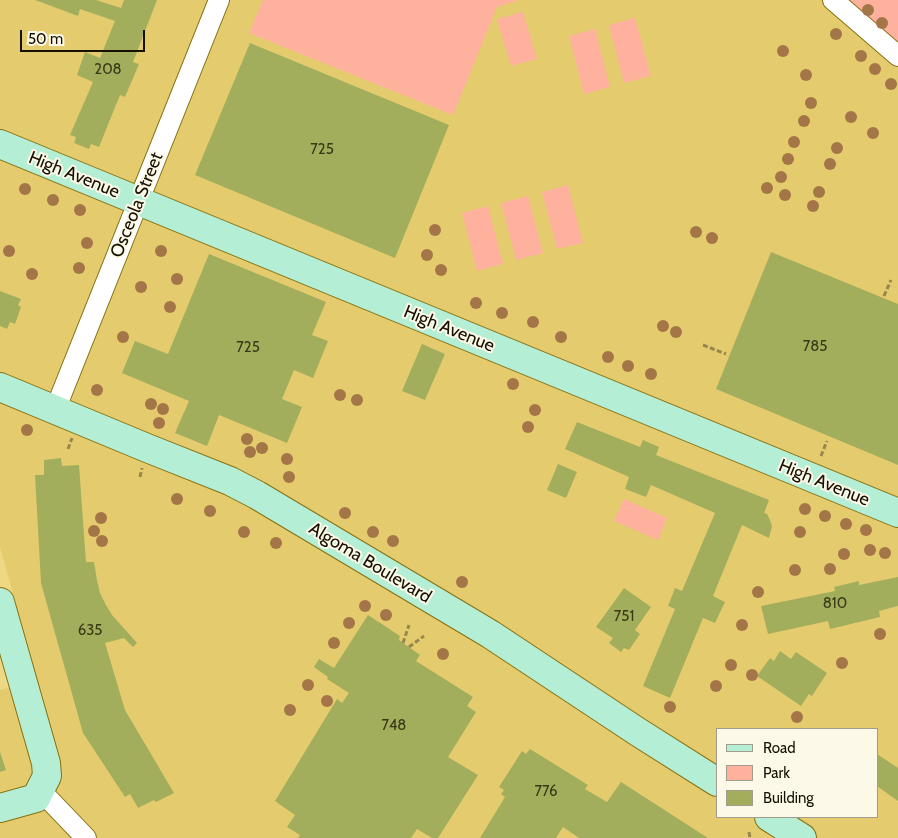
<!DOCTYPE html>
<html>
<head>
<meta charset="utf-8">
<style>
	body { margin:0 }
	#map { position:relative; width:898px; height:838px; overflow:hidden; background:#eed884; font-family:Cabin,sans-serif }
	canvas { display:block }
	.legend { position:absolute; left:716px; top:728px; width:162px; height:90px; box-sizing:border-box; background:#fdf9e9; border:1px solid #a19c8c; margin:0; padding:6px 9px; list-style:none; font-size:15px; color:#161000 }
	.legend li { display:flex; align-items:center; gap:10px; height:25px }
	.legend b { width:25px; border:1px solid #a19c8c }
	.scale { position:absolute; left:20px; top:30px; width:125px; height:22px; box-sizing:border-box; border:2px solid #161000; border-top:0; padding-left:6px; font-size:15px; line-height:18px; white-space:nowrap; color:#161000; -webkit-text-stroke:4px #fdf9e9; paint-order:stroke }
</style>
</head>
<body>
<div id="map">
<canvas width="898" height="838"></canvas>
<ul class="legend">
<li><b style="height:6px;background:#b3eed5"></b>Road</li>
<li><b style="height:14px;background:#feb19d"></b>Park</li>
<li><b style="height:14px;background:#a3ae5c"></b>Building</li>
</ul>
<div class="scale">50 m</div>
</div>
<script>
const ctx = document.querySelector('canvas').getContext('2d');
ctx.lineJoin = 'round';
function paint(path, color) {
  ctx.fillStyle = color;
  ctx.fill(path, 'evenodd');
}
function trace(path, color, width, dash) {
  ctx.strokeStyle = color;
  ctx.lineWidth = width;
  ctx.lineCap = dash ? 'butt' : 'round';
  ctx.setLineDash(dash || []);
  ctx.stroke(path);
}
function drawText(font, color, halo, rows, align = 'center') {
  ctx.font = font + ' Cabin,sans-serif';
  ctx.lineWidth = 4;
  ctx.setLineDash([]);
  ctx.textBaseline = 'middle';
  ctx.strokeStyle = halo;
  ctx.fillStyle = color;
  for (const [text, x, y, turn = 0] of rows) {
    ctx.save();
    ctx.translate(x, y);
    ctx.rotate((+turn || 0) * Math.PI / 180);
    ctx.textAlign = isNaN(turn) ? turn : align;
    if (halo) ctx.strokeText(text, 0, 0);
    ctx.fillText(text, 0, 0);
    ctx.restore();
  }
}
paint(new Path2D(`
	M 0,0 L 898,0 L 898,838 L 0,838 L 0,690 L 37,679 L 0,547 ZM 717,729 L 877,729 L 877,817 L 717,817 Z`), '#e4cc6e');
paint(new Path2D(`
	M 263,0 L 519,0 L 497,7 L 453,115 L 249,33 Z
	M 833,0 L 898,0 L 898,56 Z
	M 523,12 L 537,59 L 511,66 L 497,19 Z
	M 635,18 L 651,76 L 624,83 L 609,25 Z
	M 595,29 L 610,87 L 584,94 L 569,36 Z
	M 568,185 L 583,243 L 557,249 L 542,192 Z
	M 528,196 L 543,253 L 516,260 L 501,203 Z
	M 488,206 L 503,264 L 477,271 L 462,213 Z
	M 624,499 L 667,518 L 658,540 L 614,521 Z`), '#feb19d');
paint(new Path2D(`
	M 35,0 L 96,0 L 121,8 L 124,0 L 157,0 L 133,62 L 139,64 L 125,97 L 120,95 L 99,147 L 91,144 L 89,149 L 74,143 L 76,137 L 70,135 L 93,82 L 77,75 L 85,52 L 100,58 L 115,21 L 80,9 L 78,16 Z
	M 250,43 L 449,125 L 395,258 L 195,175 Z
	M 771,252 L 898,304 L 898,465 L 716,389 Z
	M 209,254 L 326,302 L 312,335 L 328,341 L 313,378 L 294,370 L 282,399 L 302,407 L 287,443 L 219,415 L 207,446 L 175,433 L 189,401 L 122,373 L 135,341 L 168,354 Z
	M 0,291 L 21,299 L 18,305 L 21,307 L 15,324 L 10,322 L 7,329 L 0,326 Z
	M 422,344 L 445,354 L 425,400 L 402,391 Z
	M 577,422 L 640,447 L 643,440 L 659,447 L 656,455 L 769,500 L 764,513 L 767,514 L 770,520 L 772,526 L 769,538 L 742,525 L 713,596 L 725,602 L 715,623 L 703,618 L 670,698 L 643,686 L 675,609 L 668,606 L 675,588 L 682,591 L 715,513 L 651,485 L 646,497 L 625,489 L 629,477 L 565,449 Z
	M 61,458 L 62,466 L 79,465 L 86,562 L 94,562 L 97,580 L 100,593 L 106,605 L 112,615 L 137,643 L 133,647 L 124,638 L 105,643 L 125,710 L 174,793 L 156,802 L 154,800 L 138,808 L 130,794 L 125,797 L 83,733 L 41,583 L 35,475 L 44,475 L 44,460 Z
	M 558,464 L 577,472 L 566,498 L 547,490 Z
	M 898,577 L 898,606 L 879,611 L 880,617 L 830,629 L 828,621 L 768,634 L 761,606 L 835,591 L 834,587 L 859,581 L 859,585 Z
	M 624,588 L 651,607 L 635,630 L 640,634 L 629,650 L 624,648 L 621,652 L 609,643 L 613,638 L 596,627 Z
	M 368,615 L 400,636 L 399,640 L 420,655 L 416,661 L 473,697 L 467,706 L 476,712 L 448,757 L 478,775 L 438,838 L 432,838 L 417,829 L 411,838 L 298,838 L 300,835 L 287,827 L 295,815 L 275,801 L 337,699 L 342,703 L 349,693 L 327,679 L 328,677 L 314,667 L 319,659 L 334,668 Z
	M 780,651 L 791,659 L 796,652 L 827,673 L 812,696 L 809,694 L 801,706 L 757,676 L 770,658 L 774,661 Z
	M 530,749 L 588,785 L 585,789 L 607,802 L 621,782 L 708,838 L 579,838 L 563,827 L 556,838 L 480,838 L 505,797 L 501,794 L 504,790 L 499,787 L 522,751 L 526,754 Z
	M 0,752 L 6,770 L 0,772 Z
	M 877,754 L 898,768 L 898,801 L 877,786 Z`), '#a3ae5c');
const street = new Path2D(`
	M 833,0 L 898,56
	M 56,410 L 61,395 L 219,0
	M 40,790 L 86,838`);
const secondary = new Path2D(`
	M 0,144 L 898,513
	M 0,387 L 147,448 L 230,481 L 257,495 L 490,634 L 638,732 L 717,782
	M 0,602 L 46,763 L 47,776 L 36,798 L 0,808
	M 769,817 L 802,838`);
trace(street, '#867113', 22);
trace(secondary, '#867113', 30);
trace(new Path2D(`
	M 884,296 L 891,280
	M 703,345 L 726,354
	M 68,449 L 72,438
	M 821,456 L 827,441
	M 140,477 L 142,468
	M 403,643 L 409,625
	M 409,647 L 424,636
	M 749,832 L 750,838`), '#97874f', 3, [5, 2.5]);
trace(street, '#fff', 20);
trace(secondary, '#b3eed5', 28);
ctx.fillStyle = '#a47647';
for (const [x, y] of [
	[868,10],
	[882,23],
	[836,34],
	[783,51],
	[861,56],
	[875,69],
	[806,75],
	[891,84],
	[811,103],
	[851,117],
	[804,121],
	[873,133],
	[794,142],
	[837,148],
	[788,159],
	[830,164],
	[781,177],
	[767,188],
	[25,189],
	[819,192],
	[785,195],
	[53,200],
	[813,206],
	[80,210],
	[435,230],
	[696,232],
	[712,238],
	[87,243],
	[9,251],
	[161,251],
	[427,255],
	[79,268],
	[441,270],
	[32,274],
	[177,279],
	[141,287],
	[476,303],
	[170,307],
	[502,313],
	[533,322],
	[663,326],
	[676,332],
	[123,337],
	[561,337],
	[608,357],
	[628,366],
	[651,374],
	[513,384],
	[97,390],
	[340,395],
	[357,400],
	[151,404],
	[163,409],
	[535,410],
	[159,423],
	[528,427],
	[27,430],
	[247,439],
	[262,448],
	[250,452],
	[287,459],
	[289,477],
	[177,499],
	[805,509],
	[210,511],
	[345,513],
	[825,516],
	[101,518],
	[846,524],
	[866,530],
	[94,531],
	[244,532],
	[373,532],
	[800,532],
	[102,541],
	[393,541],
	[276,543],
	[870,550],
	[885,553],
	[844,554],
	[830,569],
	[795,570],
	[462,582],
	[758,592],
	[365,606],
	[386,615],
	[349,623],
	[742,625],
	[880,634],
	[334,643],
	[443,654],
	[842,663],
	[731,665],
	[752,675],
	[308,685],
	[716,686],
	[327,701],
	[670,707],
	[290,710],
	[797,717]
]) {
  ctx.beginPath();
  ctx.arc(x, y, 6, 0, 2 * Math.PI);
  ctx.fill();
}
drawText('15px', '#393817', null, [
	["208",108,70],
	["725",322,150],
	["785",815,347],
	["725",248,348],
	["810",835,604],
	["751",624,617],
	["635",90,631],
	["748",394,726],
	["776",546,792]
]);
drawText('18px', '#161000', '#fdf9e9', [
	["High Avenue",74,175,22],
	["Osceola Street",137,205,-68],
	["High Avenue",449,329,22],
	["High Avenue",824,483,22],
	["Algoma Boulevard",370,563,31]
]);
</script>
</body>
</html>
